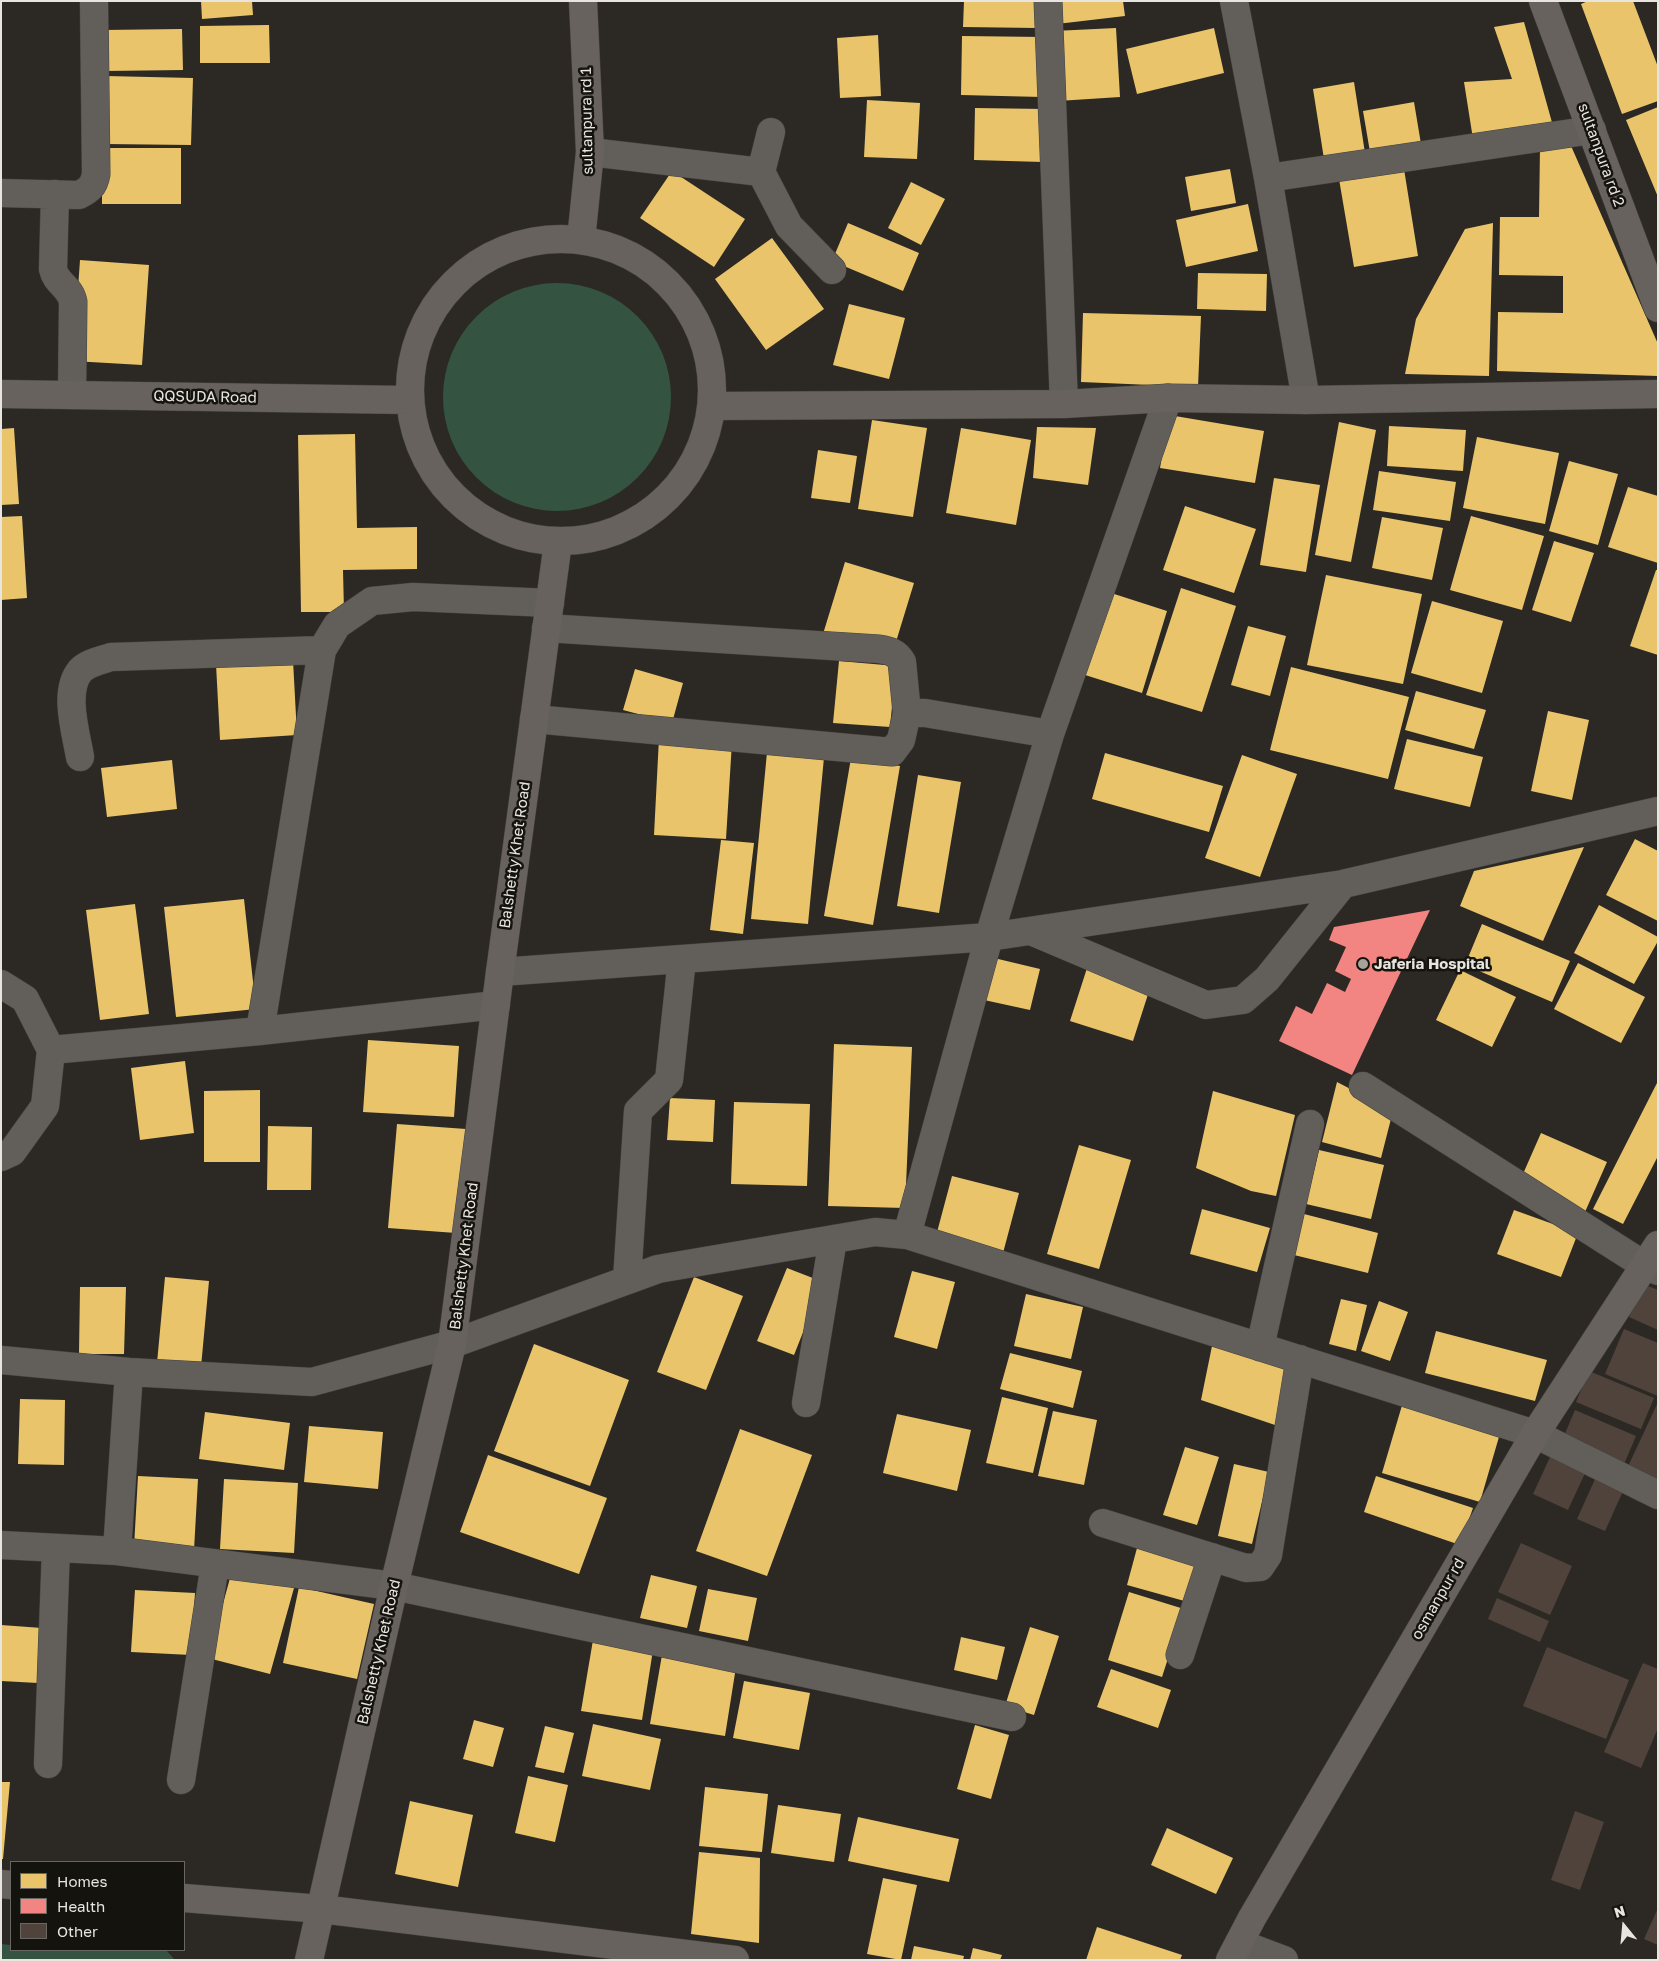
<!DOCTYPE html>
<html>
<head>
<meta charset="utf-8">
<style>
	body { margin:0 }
	#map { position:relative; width:1659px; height:1961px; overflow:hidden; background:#2c2924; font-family:"Golos Text",sans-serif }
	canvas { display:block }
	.frame { position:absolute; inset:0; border:2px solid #e8e5de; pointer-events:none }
	.legend { position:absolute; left:10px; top:1861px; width:175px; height:90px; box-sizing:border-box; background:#15130e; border:1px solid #696761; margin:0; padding:6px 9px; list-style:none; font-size:15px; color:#e8e5de }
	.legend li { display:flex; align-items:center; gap:10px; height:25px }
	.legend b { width:25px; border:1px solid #696761 }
	.north { position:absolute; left:1599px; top:1901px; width:50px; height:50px; -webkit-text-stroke:4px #15130e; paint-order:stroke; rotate:343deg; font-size:14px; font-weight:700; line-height:20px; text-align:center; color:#e8e5de }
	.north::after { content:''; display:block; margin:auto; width:18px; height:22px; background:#e8e5de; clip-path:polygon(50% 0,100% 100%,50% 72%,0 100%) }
</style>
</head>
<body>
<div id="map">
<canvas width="1659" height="1961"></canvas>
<div class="frame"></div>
<ul class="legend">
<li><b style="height:14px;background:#e9c46a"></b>Homes</li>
<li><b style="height:14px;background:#f28482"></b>Health</li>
<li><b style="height:14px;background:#4f433c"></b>Other</li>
</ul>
<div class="north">N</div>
</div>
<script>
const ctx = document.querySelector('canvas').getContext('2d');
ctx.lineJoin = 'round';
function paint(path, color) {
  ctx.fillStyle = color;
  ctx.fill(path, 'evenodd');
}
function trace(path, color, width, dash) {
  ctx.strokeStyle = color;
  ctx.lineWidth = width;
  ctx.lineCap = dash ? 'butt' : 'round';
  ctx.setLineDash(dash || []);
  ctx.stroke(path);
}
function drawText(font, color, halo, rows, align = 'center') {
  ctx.font = font + ' "Golos Text",sans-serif';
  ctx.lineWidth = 5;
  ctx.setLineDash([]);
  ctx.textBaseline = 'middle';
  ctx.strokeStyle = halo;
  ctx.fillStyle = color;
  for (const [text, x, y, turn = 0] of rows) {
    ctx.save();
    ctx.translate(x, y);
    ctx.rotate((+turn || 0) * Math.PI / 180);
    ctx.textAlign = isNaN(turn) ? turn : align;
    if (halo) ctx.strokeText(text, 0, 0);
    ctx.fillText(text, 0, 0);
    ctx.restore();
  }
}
paint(new Path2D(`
	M443 397a114 114 0 1 1 228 0a114 114 0 1 1-228 0Z
	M 1,1944 L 11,1945 L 11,1950 L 167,1951 L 175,1960 L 1,1960 Z`), '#345441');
paint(new Path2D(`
	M 201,1 L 252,1 L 253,15 L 202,19 Z
	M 964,1 L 1037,1 L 1037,28 L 963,27 Z
	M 1055,1 L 1123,1 L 1125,16 L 1057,24 Z
	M 1588,1 L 1633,1 L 1658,67 L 1658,101 L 1622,114 L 1581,4 Z
	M 1524,22 L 1553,126 L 1473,139 L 1464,82 L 1512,79 L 1494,27 Z
	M 269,25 L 270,63 L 200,63 L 200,26 Z
	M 1116,28 L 1120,97 L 1058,101 L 1054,31 Z
	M 1214,28 L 1224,73 L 1137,94 L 1126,49 Z
	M 182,29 L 183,70 L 105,71 L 104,30 Z
	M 878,35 L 881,96 L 840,98 L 837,38 Z
	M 962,36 L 1043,37 L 1042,97 L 961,95 Z
	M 106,76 L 193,78 L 191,145 L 105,144 Z
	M 1354,82 L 1365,153 L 1324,159 L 1313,89 Z
	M 867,100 L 920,103 L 917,159 L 864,157 Z
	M 1414,102 L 1421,144 L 1370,152 L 1363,111 Z
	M 1658,107 L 1658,197 L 1626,120 Z
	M 975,108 L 1044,109 L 1043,162 L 974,160 Z
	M 1568,139 L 1658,344 L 1658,376 L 1497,371 L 1498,312 L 1563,313 L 1563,276 L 1499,275 L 1500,217 L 1539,217 L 1540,148 Z
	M 102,148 L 181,148 L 181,204 L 102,204 Z
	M 1230,169 L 1236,203 L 1191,211 L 1185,177 Z
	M 1404,169 L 1418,256 L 1354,267 L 1339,179 Z
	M 672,171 L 745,219 L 714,267 L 640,218 Z
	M 911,182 L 945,199 L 921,245 L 888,228 Z
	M 1248,204 L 1258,251 L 1186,267 L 1176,220 Z
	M 848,223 L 919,253 L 903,291 L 832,261 Z
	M 1493,223 L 1489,376 L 1405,374 L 1416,319 L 1465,229 Z
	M 772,238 L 824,309 L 766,350 L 715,279 Z
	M 80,260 L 149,265 L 142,365 L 73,361 Z
	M 1198,273 L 1267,274 L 1266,311 L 1197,309 Z
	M 849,304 L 905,318 L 889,379 L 833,365 Z
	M 1083,313 L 1201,316 L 1198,387 L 1081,382 Z
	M 1169,415 L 1264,431 L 1255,483 L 1160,468 Z
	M 872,420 L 927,428 L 913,517 L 858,509 Z
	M 1339,422 L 1376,430 L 1351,562 L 1315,555 Z
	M 1389,426 L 1466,430 L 1463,471 L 1387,466 Z
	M 1037,427 L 1096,428 L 1088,485 L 1033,478 Z
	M 14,428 L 19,504 L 1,505 L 1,429 Z
	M 961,428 L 1031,440 L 1016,525 L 946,513 Z
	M 355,434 L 357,528 L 417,527 L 417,569 L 343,570 L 344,612 L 301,612 L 298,435 Z
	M 1477,437 L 1559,453 L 1545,524 L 1463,508 Z
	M 818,450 L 857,456 L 850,503 L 811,498 Z
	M 1569,461 L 1618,474 L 1598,545 L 1549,531 Z
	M 1379,471 L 1456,482 L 1450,521 L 1373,510 Z
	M 1274,478 L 1320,485 L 1306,572 L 1260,565 Z
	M 1628,487 L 1658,496 L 1658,563 L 1608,547 Z
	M 1185,506 L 1256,529 L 1234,593 L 1163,570 Z
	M 22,516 L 27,598 L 1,600 L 1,517 Z
	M 1471,516 L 1544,536 L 1522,610 L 1450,590 Z
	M 1382,517 L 1443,528 L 1432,580 L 1372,568 Z
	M 1554,541 L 1594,553 L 1571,622 L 1532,610 Z
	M 845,562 L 914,583 L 895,645 L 823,634 Z
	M 1656,570 L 1658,570 L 1658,655 L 1630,646 Z
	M 1326,575 L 1422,594 L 1403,684 L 1307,665 Z
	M 1181,588 L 1236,606 L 1202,712 L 1146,695 Z
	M 1108,592 L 1167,611 L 1142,693 L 1082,674 Z
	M 1432,601 L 1503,621 L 1482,693 L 1411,673 Z
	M 1248,626 L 1286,636 L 1270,696 L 1231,685 Z
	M 293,660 L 297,735 L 220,740 L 216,664 Z
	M 839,661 L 896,666 L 890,727 L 833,723 Z
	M 1291,667 L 1409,697 L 1388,779 L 1270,750 Z
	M 635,669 L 683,683 L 672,723 L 623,710 Z
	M 1416,691 L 1486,710 L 1474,749 L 1405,730 Z
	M 1548,711 L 1589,720 L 1572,800 L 1531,791 Z
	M 659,738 L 732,742 L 726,839 L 654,835 Z
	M 1407,739 L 1483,757 L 1470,807 L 1394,789 Z
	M 768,742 L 825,747 L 808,924 L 751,919 Z
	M 1105,753 L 1223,786 L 1209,832 L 1092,799 Z
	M 1242,755 L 1297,774 L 1260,877 L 1205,858 Z
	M 851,758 L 900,766 L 873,925 L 824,916 Z
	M 172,760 L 177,809 L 107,817 L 101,768 Z
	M 918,775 L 961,782 L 939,913 L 897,906 Z
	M 1635,839 L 1658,851 L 1658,921 L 1606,895 Z
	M 721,840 L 754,843 L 743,934 L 710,930 Z
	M 1584,847 L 1543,941 L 1460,906 L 1474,871 Z
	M 244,899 L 256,1009 L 176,1017 L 164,907 Z
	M 135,904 L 149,1014 L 100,1020 L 86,910 Z
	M 1599,905 L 1658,937 L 1658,941 L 1634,984 L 1574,953 Z
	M 1482,924 L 1570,961 L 1552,1002 L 1465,965 Z
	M 994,958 L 1040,969 L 1030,1010 L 984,1000 Z
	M 1578,963 L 1645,997 L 1621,1043 L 1554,1009 Z
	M 1088,965 L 1151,985 L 1133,1041 L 1070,1021 Z
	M 1460,970 L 1516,997 L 1492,1047 L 1436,1020 Z
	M 368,1040 L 459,1046 L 454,1117 L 363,1112 Z
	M 834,1044 L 912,1047 L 905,1208 L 828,1206 Z
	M 185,1061 L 194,1133 L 140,1140 L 131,1068 Z
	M 1658,1081 L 1658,1156 L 1623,1224 L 1593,1209 Z
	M 1337,1082 L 1393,1111 L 1381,1158 L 1322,1142 Z
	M 260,1090 L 260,1162 L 204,1162 L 204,1091 Z
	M 1213,1091 L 1295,1115 L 1276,1196 L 1251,1191 L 1196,1168 Z
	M 670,1098 L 715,1100 L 713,1142 L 667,1140 Z
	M 734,1102 L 810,1104 L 807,1186 L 731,1184 Z
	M 397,1124 L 466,1129 L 456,1233 L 388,1228 Z
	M 268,1126 L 312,1127 L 311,1190 L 267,1190 Z
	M 1541,1133 L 1607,1162 L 1585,1212 L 1519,1183 Z
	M 1079,1145 L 1131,1160 L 1099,1269 L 1047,1254 Z
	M 1319,1150 L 1384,1165 L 1371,1219 L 1306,1204 Z
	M 952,1176 L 1019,1193 L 1003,1253 L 936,1236 Z
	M 1202,1209 L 1270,1228 L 1257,1272 L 1190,1254 Z
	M 1514,1210 L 1578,1233 L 1561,1277 L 1497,1254 Z
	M 1304,1214 L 1378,1233 L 1368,1273 L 1294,1255 Z
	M 787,1268 L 823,1282 L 794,1355 L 757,1341 Z
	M 912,1271 L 955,1282 L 937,1349 L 894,1337 Z
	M 165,1277 L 209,1281 L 201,1367 L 157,1363 Z
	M 694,1277 L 743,1296 L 706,1390 L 657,1372 Z
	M 80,1287 L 126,1287 L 124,1354 L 79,1354 Z
	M 1026,1294 L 1083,1307 L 1071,1359 L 1014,1346 Z
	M 1341,1299 L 1367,1305 L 1356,1351 L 1329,1344 Z
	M 1379,1301 L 1408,1312 L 1390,1361 L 1361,1351 Z
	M 1436,1331 L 1547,1360 L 1535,1401 L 1425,1373 Z
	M 534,1344 L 629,1380 L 590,1486 L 494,1451 Z
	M 1212,1346 L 1293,1367 L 1275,1425 L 1201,1400 Z
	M 1010,1353 L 1082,1371 L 1073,1408 L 1000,1389 Z
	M 1002,1397 L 1048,1408 L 1033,1473 L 986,1463 Z
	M 20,1399 L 65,1400 L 64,1465 L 18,1464 Z
	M 1403,1402 L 1501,1430 L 1480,1502 L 1382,1473 Z
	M 1053,1411 L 1097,1420 L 1084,1485 L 1038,1476 Z
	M 205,1412 L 290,1423 L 284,1470 L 199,1459 Z
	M 897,1414 L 971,1430 L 957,1491 L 883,1473 Z
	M 309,1426 L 383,1432 L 378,1489 L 304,1482 Z
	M 740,1429 L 812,1455 L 767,1576 L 696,1551 Z
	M 1185,1447 L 1219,1457 L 1197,1525 L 1163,1515 Z
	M 488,1455 L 607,1498 L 579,1574 L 460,1532 Z
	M 1234,1464 L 1269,1472 L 1252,1544 L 1218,1536 Z
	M 138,1476 L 198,1479 L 194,1550 L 134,1547 Z
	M 1376,1476 L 1473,1508 L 1460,1545 L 1364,1512 Z
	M 224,1479 L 298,1483 L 294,1553 L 220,1549 Z
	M 1137,1548 L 1198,1564 L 1188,1602 L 1127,1585 Z
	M 232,1571 L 294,1588 L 270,1674 L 208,1658 Z
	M 651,1575 L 697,1586 L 687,1628 L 640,1618 Z
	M 299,1587 L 374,1604 L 357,1679 L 283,1663 Z
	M 708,1589 L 757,1598 L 748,1641 L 699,1631 Z
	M 135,1590 L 195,1593 L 191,1655 L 131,1652 Z
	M 1129,1592 L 1184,1609 L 1162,1677 L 1108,1660 Z
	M 1,1625 L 42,1628 L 38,1683 L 1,1681 Z
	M 1030,1627 L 1059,1636 L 1034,1715 L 1005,1706 Z
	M 961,1637 L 1005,1647 L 997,1680 L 954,1670 Z
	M 593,1640 L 653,1650 L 642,1720 L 581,1711 Z
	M 662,1655 L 736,1667 L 725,1736 L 650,1724 Z
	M 1111,1669 L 1171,1690 L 1158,1728 L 1097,1707 Z
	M 744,1681 L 810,1693 L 799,1750 L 733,1738 Z
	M 474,1720 L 504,1728 L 493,1767 L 463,1759 Z
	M 593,1724 L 661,1739 L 650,1790 L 582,1776 Z
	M 975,1725 L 1009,1735 L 991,1799 L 957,1789 Z
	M 545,1726 L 574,1733 L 564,1773 L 535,1767 Z
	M 528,1776 L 568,1785 L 555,1842 L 515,1833 Z
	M 1,1782 L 10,1782 L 3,1859 L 1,1859 Z
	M 705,1787 L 768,1794 L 762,1852 L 699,1846 Z
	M 410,1801 L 473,1815 L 458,1887 L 395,1874 Z
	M 778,1805 L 841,1814 L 834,1862 L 771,1853 Z
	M 858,1817 L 959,1839 L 949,1882 L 848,1861 Z
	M 1167,1828 L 1233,1858 L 1216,1894 L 1151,1865 Z
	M 699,1852 L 760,1858 L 759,1943 L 691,1934 Z
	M 883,1878 L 917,1885 L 901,1960 L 867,1954 Z
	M 1097,1927 L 1182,1955 L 1180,1960 L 1086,1960 Z
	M 914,1946 L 964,1956 L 963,1960 L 911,1960 Z
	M 973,1948 L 1002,1955 L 1000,1960 L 970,1960 Z`), '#e9c46a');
paint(new Path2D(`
	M 1430,910 L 1352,1075 L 1279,1041 L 1296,1006 L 1312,1014 L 1327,983 L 1345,992 L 1351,979 L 1335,971 L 1346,947 L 1329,940 L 1334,927 Z`), '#f28482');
paint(new Path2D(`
	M 1643,1284 L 1658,1290 L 1658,1330 L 1629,1317 Z
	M 1624,1329 L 1658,1343 L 1658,1396 L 1605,1374 Z
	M 1589,1371 L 1654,1398 L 1641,1429 L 1576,1402 Z
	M 1658,1402 L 1658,1488 L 1625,1473 Z
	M 1575,1410 L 1636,1436 L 1622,1469 L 1561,1443 Z
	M 1551,1455 L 1586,1471 L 1568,1510 L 1533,1494 Z
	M 1596,1477 L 1624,1489 L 1605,1531 L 1577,1519 Z
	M 1521,1543 L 1572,1566 L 1550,1615 L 1498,1592 Z
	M 1497,1598 L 1549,1621 L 1540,1642 L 1488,1619 Z
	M 1547,1647 L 1629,1680 L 1606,1739 L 1523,1706 Z
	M 1643,1663 L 1658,1669 L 1658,1728 L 1641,1768 L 1604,1752 Z
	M 1575,1811 L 1604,1822 L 1580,1890 L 1551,1880 Z
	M 1658,1908 L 1658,1945 L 1644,1939 Z`), '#4f433c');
const street = new Path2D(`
	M 1048,1 L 1064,404
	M 1234,1 L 1268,178 L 1306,400
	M 590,152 L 761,172 L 771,132
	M 761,172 L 789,226 L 832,270
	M 1268,178 L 1592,130
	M 1,193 L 79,195 C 89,190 94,186 96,174 L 94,1
	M 55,194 L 53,269 C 56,284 70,286 73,302 L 72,395
	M 546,628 L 879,649 C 890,651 896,652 902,662 L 907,713 L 925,713 L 1050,734
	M 534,719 L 892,752 L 901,740 L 907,713
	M 80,757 C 76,733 63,692 80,671 C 87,663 102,660 111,657 L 322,650
	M 1031,931 L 1206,1005 L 1243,1000 L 1267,979 L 1343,884
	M 500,972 L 989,937 L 1343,884 L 1658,811
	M 1,984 L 25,999 L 51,1050 L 45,1106 L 12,1152 L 1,1157
	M 260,1031 L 322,650 L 337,625 L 372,601 L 413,597 L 550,603
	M 51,1050 L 260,1031 L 496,1005
	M 1363,1086 L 1644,1265 L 1658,1271
	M 907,1235 L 989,937 L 1050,734 L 1168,398
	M 627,1280 L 638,1111 L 669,1080 L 682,959
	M 1260,1347 L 1310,1124
	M 1,1360 L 129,1372 L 312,1382 L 452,1344 L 658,1269 L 875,1232 L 907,1235 L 1535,1434 L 1658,1495
	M 806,1403 L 833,1239
	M 1103,1523 L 1246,1568 L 1260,1567 L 1268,1555 L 1300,1359
	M 1,1545 L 117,1551 L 394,1586 L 1012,1717
	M 117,1551 L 129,1372
	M 1180,1655 L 1212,1557
	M 48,1764 L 56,1548
	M 181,1780 L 215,1564
	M 1239,1943 L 1284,1960`);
const secondary = new Path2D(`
	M 1543,1 L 1658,308
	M410 390a151 151 0 1 1 302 0a151 151 0 1 1-302 0Z
	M 581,240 L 590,152 L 583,1
	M 1,394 L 409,400
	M 713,406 L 1064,404 L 1168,398 L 1306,400 L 1658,394
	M 1,1884 L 11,1885
	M 184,1898 L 321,1909 L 735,1960
	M 309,1960 L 394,1586 L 452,1344 L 500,972 L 558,542
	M 1230,1960 L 1252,1918 L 1535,1434 L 1658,1245`);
trace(street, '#464440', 29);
trace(secondary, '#464440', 29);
trace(street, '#625f5b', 28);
trace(secondary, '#67625d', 28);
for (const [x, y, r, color] of [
	[1363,964,6,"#a6a39d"]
]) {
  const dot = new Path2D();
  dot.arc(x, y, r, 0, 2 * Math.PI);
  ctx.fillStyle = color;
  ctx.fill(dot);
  trace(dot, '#15130e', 2);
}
drawText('15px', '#e8e5de', '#15130e', [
	["sultanpura rd 1",587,121,-91],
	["sultanpura rd 2",1601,155,70],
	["QQSUDA Road",205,397,1],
	["Balshetty Khet Road",515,855,-82],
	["Balshetty Khet Road",464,1256,-83],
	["osmanpur rd",1438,1599,-60],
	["Balshetty Khet Road",379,1652,-77]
]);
drawText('bold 15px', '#e8e5de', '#15130e', [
	["Jaferia Hospital",1374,964]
], 'left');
</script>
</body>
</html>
